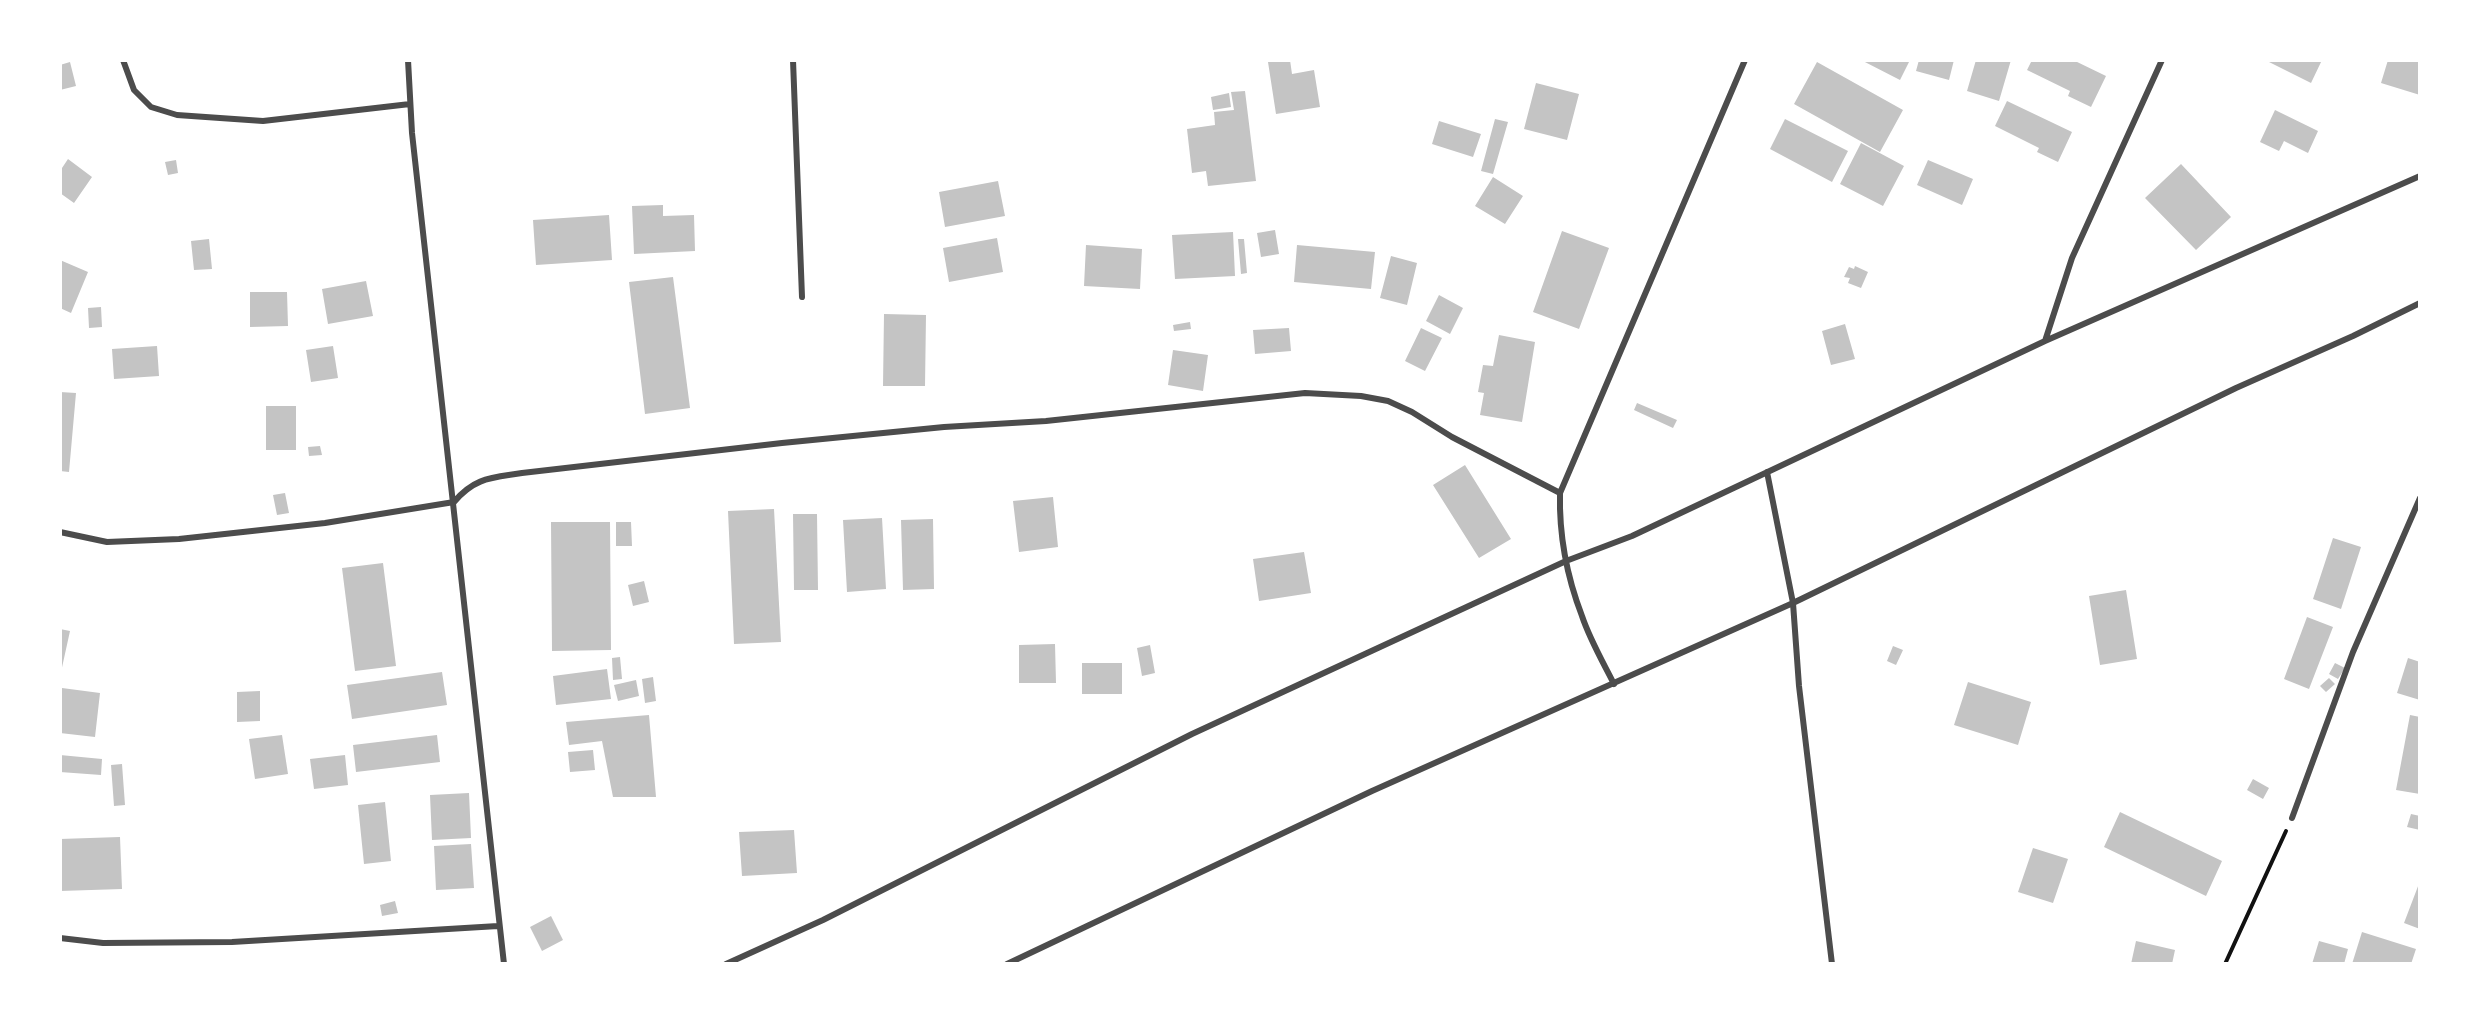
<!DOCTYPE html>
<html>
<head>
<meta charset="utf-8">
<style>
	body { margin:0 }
	#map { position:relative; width:2480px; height:1024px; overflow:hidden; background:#fff; font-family:"Alegreya Sans",sans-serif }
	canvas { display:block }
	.frame { position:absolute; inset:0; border:62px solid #fff; pointer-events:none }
</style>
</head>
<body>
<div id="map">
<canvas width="2480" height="1024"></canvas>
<div class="frame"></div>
</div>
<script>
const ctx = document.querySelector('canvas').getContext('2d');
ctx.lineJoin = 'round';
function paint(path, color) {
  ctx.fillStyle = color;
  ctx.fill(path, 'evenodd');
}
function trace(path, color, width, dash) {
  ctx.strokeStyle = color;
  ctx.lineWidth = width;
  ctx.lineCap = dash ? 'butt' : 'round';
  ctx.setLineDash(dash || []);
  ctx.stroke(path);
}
paint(new Path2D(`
	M 1290,60 L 1292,74 L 1314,70 L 1320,107 L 1276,114 L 1268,62 Z
	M 1861,60 L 1910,60 L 1900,80 Z
	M 1919,60 L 1954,60 L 1949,80 L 1916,71 Z
	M 1976,60 L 2011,60 L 1999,101 L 1967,91 Z
	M 2032,60 L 2073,60 L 2106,76 L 2091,107 L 2068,96 L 2070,91 L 2027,70 Z
	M 2265,60 L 2322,60 L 2311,83 Z
	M 2388,60 L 2420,60 L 2420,95 L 2381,83 Z
	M 70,62 L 76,86 L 60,90 L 60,65 Z
	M 1817,62 L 1903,110 L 1880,152 L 1794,104 Z
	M 1536,83 L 1579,94 L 1567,140 L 1524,129 Z
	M 1245,91 L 1256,181 L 1208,186 L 1206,171 L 1192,173 L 1187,129 L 1215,125 L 1214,112 L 1234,110 L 1231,92 Z
	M 1229,93 L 1231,107 L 1213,110 L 1211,97 Z
	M 2007,101 L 2072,132 L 2058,162 L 2037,152 L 2039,148 L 1995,126 Z
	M 2275,110 L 2318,131 L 2308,153 L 2284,141 L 2279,151 L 2260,142 Z
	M 1495,119 L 1508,122 L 1493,174 L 1481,171 Z
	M 1785,119 L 1848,151 L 1832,182 L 1770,149 Z
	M 1439,121 L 1481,134 L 1473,157 L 1432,144 Z
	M 1861,143 L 1904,166 L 1883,206 L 1840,184 Z
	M 68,159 L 92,177 L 74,203 L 60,193 L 60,171 Z
	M 176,160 L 178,173 L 168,175 L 165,162 Z
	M 1928,160 L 1973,179 L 1962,205 L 1917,185 Z
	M 2181,164 L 2231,217 L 2196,250 L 2145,198 Z
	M 1493,177 L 1523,196 L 1505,224 L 1475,206 Z
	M 998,181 L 1005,216 L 945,227 L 939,192 Z
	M 663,205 L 663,216 L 694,215 L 695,251 L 634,254 L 632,206 Z
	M 609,215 L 612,260 L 536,265 L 533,220 Z
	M 1275,230 L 1279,254 L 1261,257 L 1257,233 Z
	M 1562,231 L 1609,248 L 1579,329 L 1533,312 Z
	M 1233,232 L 1235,276 L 1175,279 L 1172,235 Z
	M 997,238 L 1003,272 L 949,282 L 943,248 Z
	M 209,239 L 212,269 L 194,270 L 191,241 Z
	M 1238,239 L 1244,239 L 1247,273 L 1241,274 Z
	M 1086,245 L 1142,249 L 1140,289 L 1084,286 Z
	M 1297,245 L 1375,252 L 1371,289 L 1294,282 Z
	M 1391,256 L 1417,263 L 1407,305 L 1380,298 Z
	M 60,260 L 88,272 L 71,313 L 60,308 Z
	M 1855,266 L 1868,272 L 1861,288 L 1848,283 L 1850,278 L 1844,277 L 1849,267 L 1854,269 Z
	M 673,277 L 690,408 L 645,414 L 629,282 Z
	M 366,281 L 373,316 L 328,324 L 322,289 Z
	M 250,292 L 287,292 L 288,326 L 250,327 Z
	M 1439,295 L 1463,308 L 1450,334 L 1426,321 Z
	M 101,307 L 102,327 L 89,328 L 88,308 Z
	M 884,314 L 926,315 L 925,386 L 883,386 Z
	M 1190,322 L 1191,329 L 1174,331 L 1173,325 Z
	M 1845,324 L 1855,359 L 1831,365 L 1822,331 Z
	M 1289,328 L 1291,351 L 1255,354 L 1253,330 Z
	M 1421,328 L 1442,338 L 1425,371 L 1405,361 Z
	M 1499,335 L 1535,342 L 1522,422 L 1480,415 L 1484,393 L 1478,392 L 1483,365 L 1493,366 Z
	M 157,346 L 159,376 L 114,379 L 112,349 Z
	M 333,346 L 338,378 L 311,382 L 306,350 Z
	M 1173,350 L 1208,355 L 1203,391 L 1168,385 Z
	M 60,392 L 76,393 L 69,472 L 60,471 Z
	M 1637,403 L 1677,420 L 1673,428 L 1634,410 Z
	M 266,406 L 296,406 L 296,450 L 266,450 Z
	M 320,446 L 322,455 L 309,456 L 308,447 Z
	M 1465,465 L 1511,539 L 1479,558 L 1433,485 Z
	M 285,493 L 289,513 L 277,515 L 273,495 Z
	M 1053,497 L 1058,547 L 1019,552 L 1013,501 Z
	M 774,509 L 781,642 L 734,644 L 728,511 Z
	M 793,514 L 817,514 L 818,590 L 794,590 Z
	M 882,518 L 886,589 L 847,592 L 843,520 Z
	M 933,519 L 934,589 L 903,590 L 901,520 Z
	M 551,522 L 610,522 L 611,650 L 552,651 Z
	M 616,522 L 631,522 L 632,546 L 616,546 Z
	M 2333,538 L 2361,547 L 2341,609 L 2313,599 Z
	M 1304,552 L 1311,593 L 1259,601 L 1253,559 Z
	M 383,563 L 396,666 L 355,671 L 342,568 Z
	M 644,581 L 649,602 L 633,606 L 628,585 Z
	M 2126,590 L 2137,659 L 2100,665 L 2089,596 Z
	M 2307,617 L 2333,627 L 2309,689 L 2284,679 Z
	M 60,629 L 70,631 L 61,672 L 60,672 Z
	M 1055,644 L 1056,683 L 1019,683 L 1019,645 Z
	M 1150,645 L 1155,673 L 1142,676 L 1137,648 Z
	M 1893,646 L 1903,650 L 1896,665 L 1887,661 Z
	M 620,657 L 622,679 L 613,680 L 612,658 Z
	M 2408,658 L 2420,662 L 2420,700 L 2397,693 Z
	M 1082,663 L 1122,663 L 1122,694 L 1082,694 Z
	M 2335,663 L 2345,668 L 2338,679 L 2329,674 Z
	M 607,669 L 611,699 L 556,705 L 553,676 Z
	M 442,672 L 447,705 L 352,719 L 347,685 Z
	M 653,677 L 656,701 L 645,703 L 642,679 Z
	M 2329,678 L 2335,684 L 2326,692 L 2320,686 Z
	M 636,680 L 639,696 L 618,701 L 614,685 Z
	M 1968,682 L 2031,702 L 2018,745 L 1954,725 Z
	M 62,688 L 100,693 L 95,737 L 60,733 Z
	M 260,691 L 260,721 L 237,722 L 237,692 Z
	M 649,715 L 656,797 L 613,797 L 602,741 L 569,745 L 566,722 Z
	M 2410,715 L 2420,717 L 2420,794 L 2396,790 Z
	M 282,735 L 288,774 L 255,779 L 249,739 Z
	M 437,735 L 440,762 L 356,772 L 353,745 Z
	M 593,750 L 595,770 L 570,772 L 568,752 Z
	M 60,755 L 102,759 L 101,775 L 60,772 Z
	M 345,755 L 348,785 L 314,789 L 310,759 Z
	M 122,764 L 125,805 L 114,806 L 111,765 Z
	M 2253,779 L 2269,788 L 2263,799 L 2247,790 Z
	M 469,793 L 471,838 L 432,840 L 430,795 Z
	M 385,802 L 391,861 L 364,864 L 358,805 Z
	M 2120,812 L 2222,861 L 2206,896 L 2104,847 Z
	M 2411,814 L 2420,816 L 2420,830 L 2407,827 Z
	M 794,830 L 797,873 L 742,876 L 739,832 Z
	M 120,837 L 122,889 L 60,891 L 60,839 Z
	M 471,844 L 474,888 L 436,890 L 434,846 Z
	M 2033,848 L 2068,859 L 2053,903 L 2018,892 Z
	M 2420,881 L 2420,929 L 2404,923 Z
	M 395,901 L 398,913 L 382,916 L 380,905 Z
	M 551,916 L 563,940 L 542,951 L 530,927 Z
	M 2362,932 L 2416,949 L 2411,964 L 2352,964 Z
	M 2136,941 L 2175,950 L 2172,964 L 2131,964 Z
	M 2319,941 L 2348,949 L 2344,964 L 2312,964 Z`), '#c4c4c4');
trace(new Path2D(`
	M 2225,964 L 2286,831`), '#111', 4);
trace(new Path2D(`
	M 123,60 L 134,90 L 151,107 L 177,115 L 263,121 L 410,104
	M 408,60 L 412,133 L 504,964
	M 793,60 L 802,297
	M 2045,341 L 2072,258 L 2162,60
	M 1767,472 L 1793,603 L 1799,686 L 1832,964
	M 60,532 L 107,542 L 179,539 L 325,523 L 454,502 C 475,477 492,478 522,473 L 782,443 L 944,427 L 1046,421 L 1305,393 L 1361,396 L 1388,401 L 1412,412 L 1452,437 L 1560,493
	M 1614,684 C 1603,662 1590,640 1582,616 C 1567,577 1559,534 1560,493 L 1745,60
	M 2292,818 L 2353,652 L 2420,498
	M 60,938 L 103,943 L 232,942 L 498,926
	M 726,964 L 823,920 L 1192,734 L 1566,561 L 1632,536 L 2045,341 L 2420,176
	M 1007,964 L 1372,791 L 1793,603 L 2236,388 L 2353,336 L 2420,303`), '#4c4c4c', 6);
</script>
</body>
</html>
